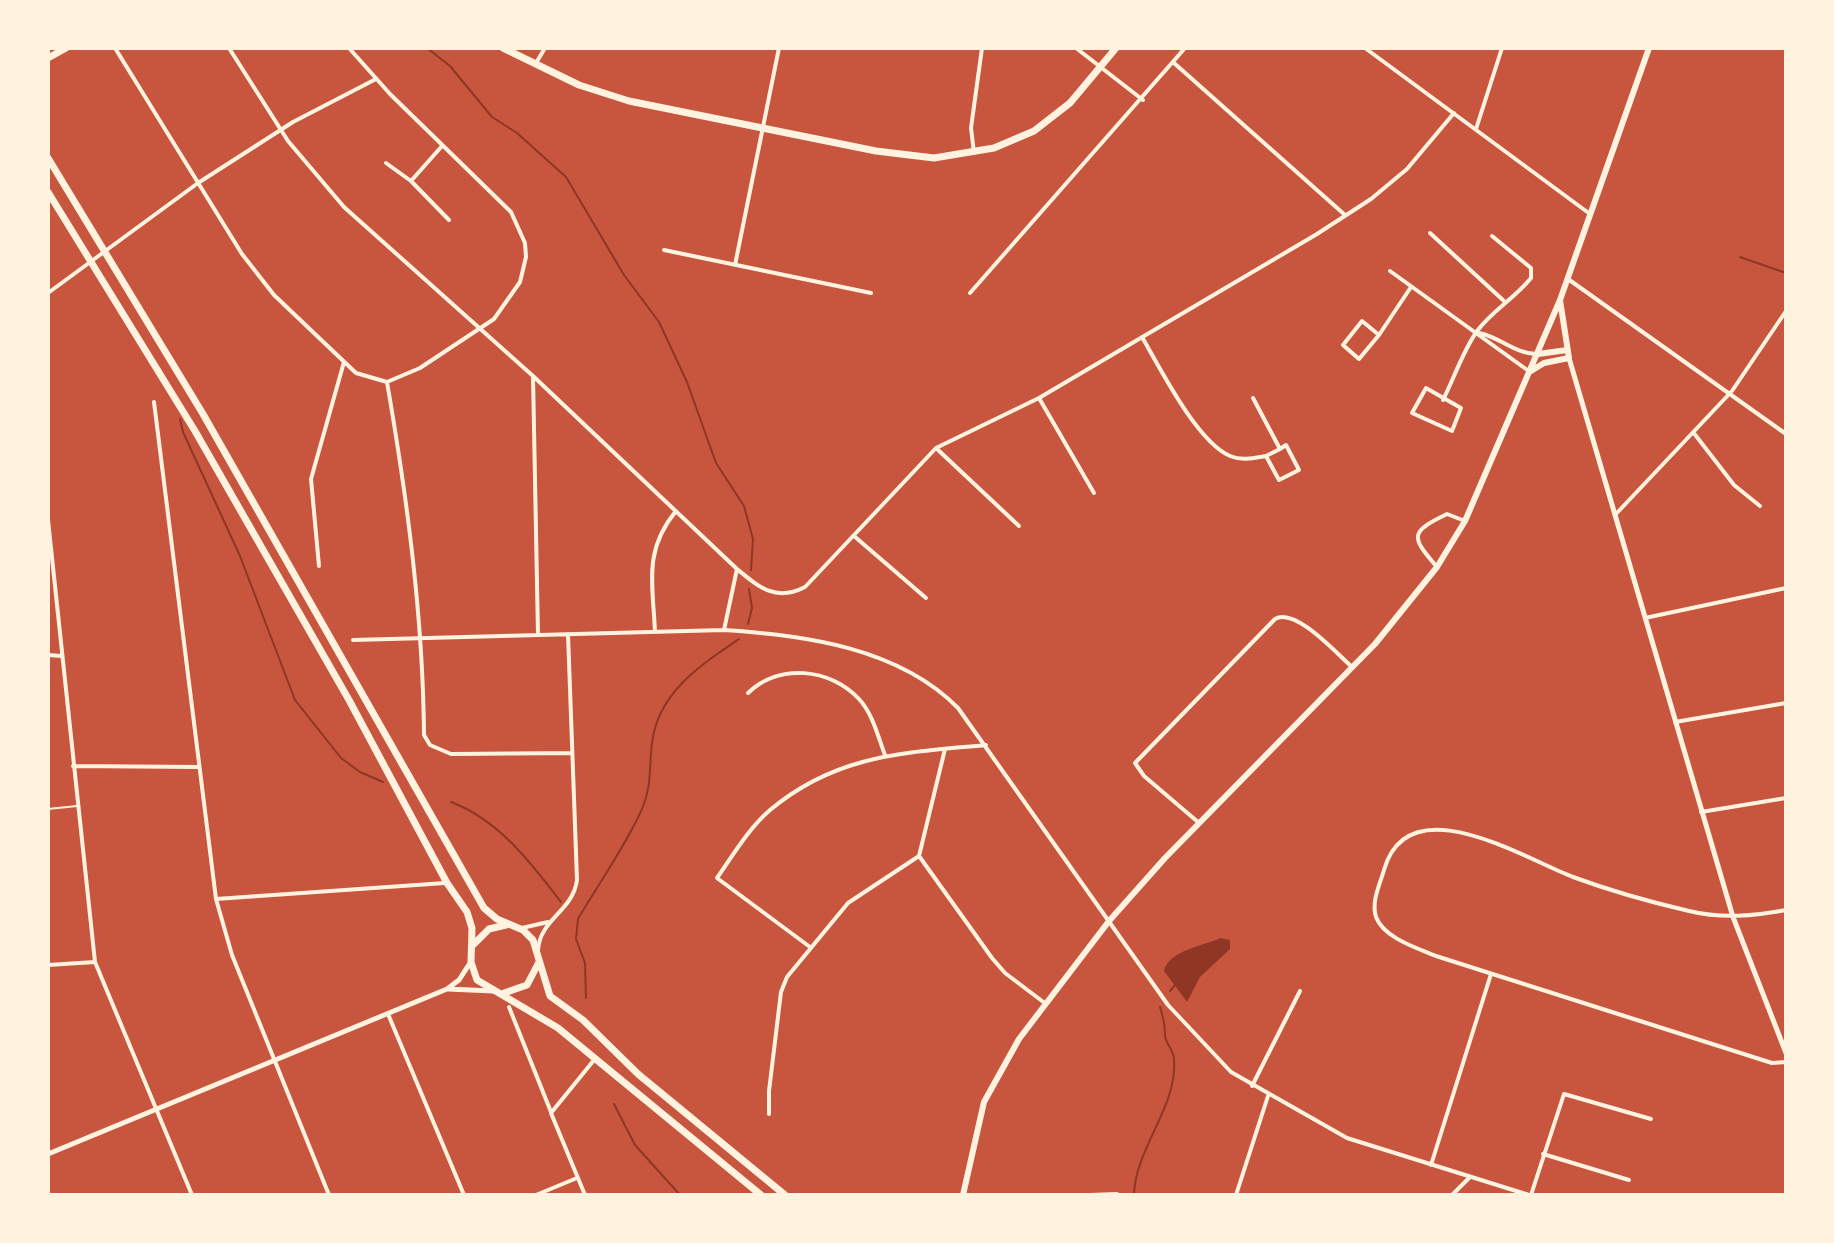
<!DOCTYPE html>
<html>
<head>
<meta charset="utf-8">
<style>
	body { margin:0 }
	#map { position:relative; width:1834px; height:1243px; overflow:hidden; background:#c8553d; font-family:Lato,sans-serif }
	canvas { display:block }
	.frame { position:absolute; inset:0; border:50px solid #fff3e0; pointer-events:none }
</style>
</head>
<body>
<div id="map">
<canvas width="1834" height="1243"></canvas>
<div class="frame"></div>
</div>
<script>
const ctx = document.querySelector('canvas').getContext('2d');
ctx.lineJoin = 'round';
function paint(path, color) {
  ctx.fillStyle = color;
  ctx.fill(path, 'evenodd');
}
function trace(path, color, width, dash) {
  ctx.strokeStyle = color;
  ctx.lineWidth = width;
  ctx.lineCap = dash ? 'butt' : 'round';
  ctx.setLineDash(dash || []);
  ctx.stroke(path);
}
paint(new Path2D(`
	M 1221,938 L 1230,940 L 1230,949 L 1200,977 L 1187,1002 L 1164,971 C 1169,950 1203,946 1221,938 Z`), '#8f3625');
trace(new Path2D(`
	M 427,48 L 450,66 L 492,117 L 517,133 L 566,177 L 624,275 L 659,322 L 687,382 L 716,463 L 744,506 L 753,539 L 751,570
	M 1740,257 L 1786,273
	M 180,419 L 183,432 L 240,556 L 295,700 L 341,758 L 360,772 L 383,782
	M 748,624 L 752,608 L 749,589
	M 451,802 C 499,820 531,863 561,902
	M 1170,991 L 1175,985
	M 586,998 L 585,963 L 576,939 L 578,919 C 599,883 625,847 642,809 C 652,786 649,766 652,743 C 658,692 701,665 739,639
	M 614,1104 L 635,1145 L 680,1195
	M 1134,1195 C 1135,1148 1178,1107 1174,1059 C 1174,1051 1166,1044 1165,1036 C 1165,1025 1164,1019 1160,1007`), '#8f3625', 2);
trace(new Path2D(`
	M 48,809 L 77,806`), '#fff3e0', 2);
trace(new Path2D(`
	M 115,48 L 242,254 L 274,295 L 356,373 L 387,382 L 420,368 L 494,319 L 520,282 L 526,257 L 525,243 L 511,212 L 390,94 L 349,48
	M 229,48 L 288,141 L 344,207 L 533,376 L 737,569 L 724,630
	M 1076,48 L 1143,100
	M 1365,48 L 1590,214
	M 536,63 L 545,48
	M 1174,63 L 1345,215
	M 1476,129 L 1502,48
	M 442,146 L 411,181 L 449,220
	M 974,153 L 971,128 L 982,48
	M 386,163 L 411,181
	M 1430,233 L 1504,301
	M 664,250 L 871,293
	M 735,265 L 779,48
	M 1390,271 L 1530,372
	M 1568,279 L 1786,434
	M 48,293 L 198,183 L 293,122 L 376,79
	M 970,293 L 1185,48
	M 1362,321 L 1379,335 L 1359,359 L 1343,345 Z
	M 1479,333 C 1500,337 1515,354 1537,354
	M 1379,335 L 1411,287
	M 1142,337 C 1160,368 1197,442 1230,456 C 1242,461 1254,458 1266,456
	M 533,376 L 538,635
	M 387,382 C 407,498 423,616 424,735 L 430,745 L 451,754 L 572,753
	M 1426,388 L 1461,408 L 1452,431 L 1412,413 Z
	M 1039,398 L 1094,493
	M 1253,398 L 1280,449 L 1286,445 L 1299,470 L 1279,480 L 1266,456 L 1280,449
	M 1443,400 C 1454,378 1463,351 1477,331 C 1493,310 1515,298 1531,278 L 1531,268 L 1492,236
	M 154,402 L 216,899 L 232,955 L 329,1195
	M 1693,432 L 1734,485 L 1760,506
	M 936,448 L 1019,526
	M 1615,515 L 1732,391 L 1786,311
	M 48,520 L 95,962 L 192,1195
	M 854,536 L 926,598
	M 319,566 L 311,479 L 344,362
	M 1437,567 C 1410,536 1410,532 1447,514 L 1465,521
	M 737,569 C 760,588 776,602 805,587 L 936,448 L 1039,398 L 1317,234 L 1371,199 L 1407,169 L 1454,113
	M 1645,618 L 1786,588
	M 655,632 C 653,584 643,551 676,511
	M 353,640 L 724,630 C 805,635 899,648 958,708 L 1168,1005 L 1231,1072 L 1347,1138 L 1529,1195
	M 48,655 L 62,656
	M 748,693 C 779,663 830,668 859,699 C 873,714 878,737 885,755
	M 1675,722 L 1786,703
	M 73,766 L 198,767
	M 1701,812 L 1786,798
	M 1198,822 L 1144,776 L 1135,763 L 1275,619 C 1295,607 1336,653 1352,667
	M 919,856 L 992,958 L 1005,973 L 1046,1004
	M 216,899 L 445,883
	M 1786,910 C 1754,916 1722,919 1689,911 C 1650,902 1611,891 1573,877 C 1523,858 1408,785 1384,870 C 1380,884 1371,902 1376,917 C 1384,938 1417,948 1436,956 L 1772,1063 L 1786,1062
	M 522,928 L 548,922
	M 810,947 L 717,878 C 733,855 749,828 770,810 C 837,754 904,753 986,745
	M 538,950 C 540,919 573,911 577,880 L 568,634
	M 48,965 L 95,962
	M 509,1007 L 551,1112
	M 388,1014 L 464,1195
	M 1252,1086 L 1300,991
	M 769,1114 L 769,1091 L 781,992 L 787,977 L 848,903 L 919,856 L 945,749
	M 1543,1154 L 1629,1180
	M 1431,1165 L 1491,974
	M 536,1195 L 577,1178
	M 585,1195 L 551,1113 L 594,1060
	M 1090,1195 L 1117,1194
	M 1236,1195 L 1268,1096
	M 1452,1195 L 1470,1177
	M 1531,1195 L 1564,1094 L 1651,1119`), '#fff3e0', 4);
trace(new Path2D(`
	M 1569,358 L 1733,917 L 1786,1053
	M 448,989 L 493,991
	M 48,1154 L 447,989 L 459,980 L 470,963`), '#fff3e0', 5);
trace(new Path2D(`
	M 1538,354 L 1567,350
	M 1531,371 L 1544,363 L 1569,358 L 1560,300 L 1649,48
	M 963,1195 L 984,1102 L 1019,1039 L 1109,921 L 1165,858 L 1375,644 L 1437,567 L 1465,521 L 1560,300`), '#fff3e0', 6);
trace(new Path2D(`
	M 503,48 L 579,85 L 629,101 L 876,151 L 934,158 L 994,148 L 1034,131 L 1070,103 L 1116,48
	M 48,58 L 66,48
	M 48,158 L 203,414 L 484,908 L 497,919 L 523,930 L 533,940 L 550,996 L 583,1020 L 638,1074 L 785,1195
	M 48,192 L 195,431 L 349,700 L 447,883 L 467,912 L 472,928 L 471,962 L 477,980 L 558,1028 L 761,1195
	M 474,944 L 489,929 L 506,925
	M 504,993 L 527,985 L 539,962`), '#fff3e0', 7);
</script>
</body>
</html>
